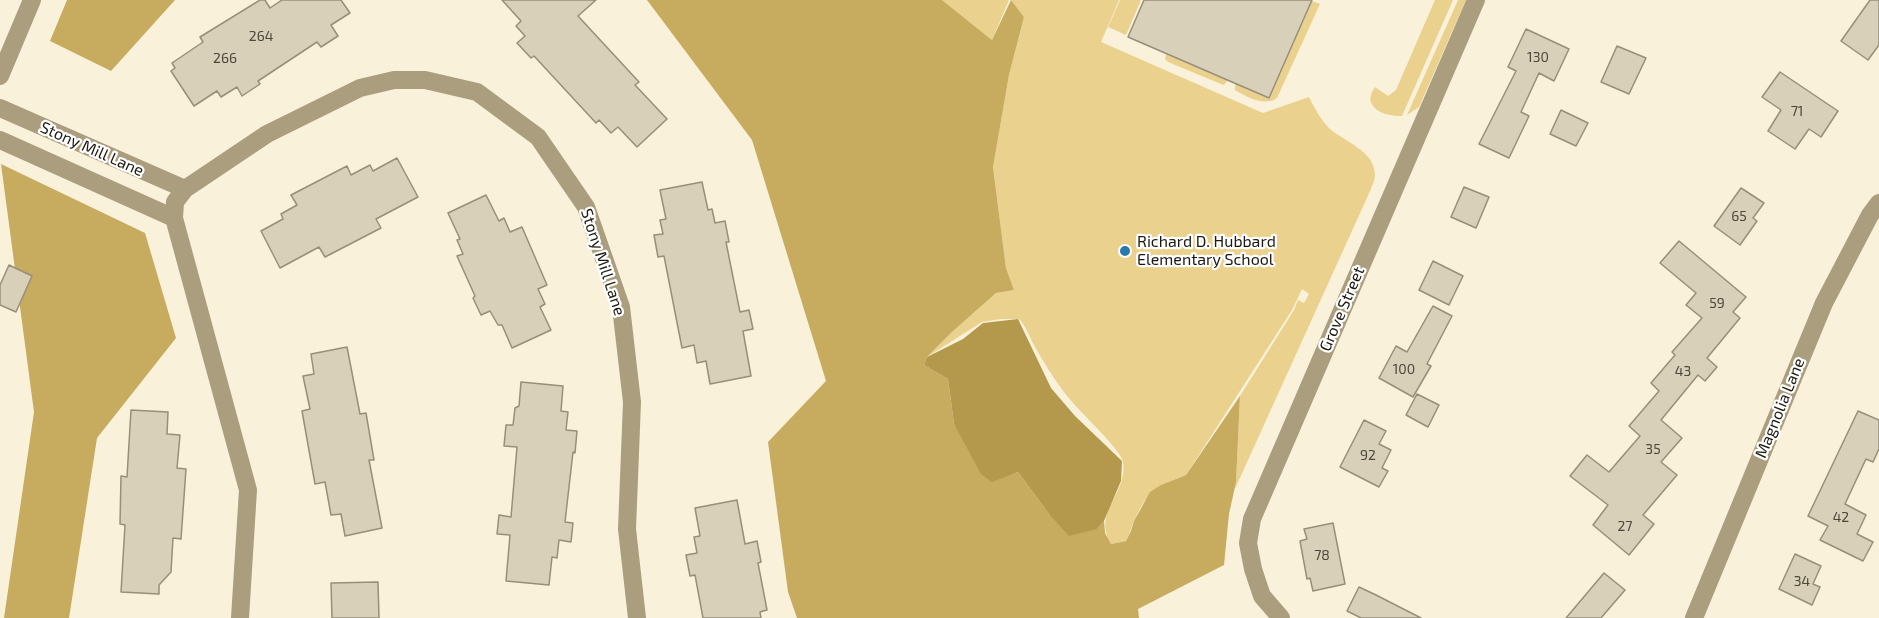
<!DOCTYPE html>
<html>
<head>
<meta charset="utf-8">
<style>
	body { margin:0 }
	canvas { display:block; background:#f9f1d9 }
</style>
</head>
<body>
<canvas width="1879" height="618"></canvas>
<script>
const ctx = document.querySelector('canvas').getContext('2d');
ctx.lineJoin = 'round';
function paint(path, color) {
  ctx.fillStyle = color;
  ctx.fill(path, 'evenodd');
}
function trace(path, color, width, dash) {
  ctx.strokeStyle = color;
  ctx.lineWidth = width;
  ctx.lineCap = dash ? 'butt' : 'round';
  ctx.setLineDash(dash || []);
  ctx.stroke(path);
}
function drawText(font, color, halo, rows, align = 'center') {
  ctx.font = font + ' "Exo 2",sans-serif';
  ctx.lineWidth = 4.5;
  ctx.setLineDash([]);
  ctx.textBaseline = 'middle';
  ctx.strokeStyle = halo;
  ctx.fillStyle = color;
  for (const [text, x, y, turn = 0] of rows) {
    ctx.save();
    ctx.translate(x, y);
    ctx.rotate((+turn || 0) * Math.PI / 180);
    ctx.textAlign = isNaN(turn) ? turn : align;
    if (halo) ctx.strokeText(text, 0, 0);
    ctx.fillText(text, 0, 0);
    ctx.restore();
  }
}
paint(new Path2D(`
	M 942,0 L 1009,0 L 992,40 Z
	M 1011,0 L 1119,0 L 1101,42 L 1263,113 L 1309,97 C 1315,109 1321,120 1330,129 C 1345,142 1375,151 1375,175 C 1375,180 1372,185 1371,189 L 1234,491 L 1236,481 L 1240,396 L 1294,310 L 1298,300 L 1304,303 L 1309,294 L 1302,289 L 1292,310 L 1186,475 C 1157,486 1148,490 1135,519 C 1131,527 1130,534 1126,541 L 1111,544 C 1092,511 1128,495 1123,462 C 1121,450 1083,415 1073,403 C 1058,386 1046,366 1035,347 C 1029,337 1027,327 1019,319 L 1001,319 L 982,322 L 927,357 L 952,332 L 996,293 L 1014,290 L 1006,268 L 993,166 L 1009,75 L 1024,17 Z
	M 1120,0 L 1141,0 L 1126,35 L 1108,27 Z
	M 1435,0 L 1453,0 L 1402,116 C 1385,117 1360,107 1375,87 L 1388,96 L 1396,90 Z
	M 1458,0 L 1466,0 L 1419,107 L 1407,115 Z
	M 1312,1 L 1320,4 L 1277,98 C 1264,107 1247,97 1235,90 L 1235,83 L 1269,99 Z
	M 1166,54 L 1228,80 L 1224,85 L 1221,84 L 1168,62 L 1165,59 Z`), '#ead28e');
paint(new Path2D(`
	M 67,0 L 175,0 L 111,71 L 50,41 Z
	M 647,0 L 942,0 L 992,40 L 1011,0 L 1024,17 L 1009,75 L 993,167 L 1006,268 L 1014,290 L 996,293 L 952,332 L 927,357 L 924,365 L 948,379 L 954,424 L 992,481 L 1018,472 L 1049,514 L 1097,529 L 1104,521 L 1105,533 L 1111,544 L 1126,541 L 1131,531 L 1134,521 L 1150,492 L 1161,485 L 1186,475 L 1240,396 L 1236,482 L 1229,514 L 1224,565 L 1138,609 L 1139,618 L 797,618 L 788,592 L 768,442 L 826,381 L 752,140 Z
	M 1,164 L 145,233 L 176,338 L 97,438 L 69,618 L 4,618 L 34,412 Z`), '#c7ac5f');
paint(new Path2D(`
	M 1018,319 L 1051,388 L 1075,416 L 1122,461 L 1121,481 L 1104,521 L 1097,529 L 1069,536 L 1049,514 L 1018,472 L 992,482 L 981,474 L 954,424 L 948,379 L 924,365 L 927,357 L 963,339 L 983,323 Z`), '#b4994c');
const building = new Path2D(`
	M 260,0 L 265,0 L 270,8 L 282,0 L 341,0 L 350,13 L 331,25 L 338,36 L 321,47 L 317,42 L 258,81 L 260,84 L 242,96 L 237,87 L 221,97 L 217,91 L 194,106 L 171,71 L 175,68 L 172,63 L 203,42 L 200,37 Z
	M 502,0 L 596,0 L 578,16 L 639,82 L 635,85 L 667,119 L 637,147 L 618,127 L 611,133 L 599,120 L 596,123 L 534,56 L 531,58 L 517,43 L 525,36 L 516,26 L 521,21 Z
	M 1144,0 L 1312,0 L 1269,98 L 1128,37 Z
	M 1870,0 L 1879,0 L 1879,45 L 1868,60 L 1841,41 Z
	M 1526,29 L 1569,49 L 1554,81 L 1539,73 L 1521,112 L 1529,116 L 1509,158 L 1479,144 L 1516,71 L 1508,67 Z
	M 1617,46 L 1646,58 L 1629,94 L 1601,82 Z
	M 1780,72 L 1838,111 L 1821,137 L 1809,129 L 1795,149 L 1768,131 L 1781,110 L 1762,97 Z
	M 1561,110 L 1588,123 L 1576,146 L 1550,134 Z
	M 397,158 L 418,197 L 376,219 L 381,228 L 325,257 L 319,247 L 280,268 L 261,231 L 283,219 L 281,214 L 297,205 L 291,195 L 347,166 L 351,175 L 370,165 L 373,171 Z
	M 702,182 L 708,210 L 712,209 L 715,223 L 725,221 L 729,242 L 726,242 L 740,312 L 749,310 L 753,329 L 743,331 L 751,376 L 710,384 L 706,361 L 697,363 L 694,345 L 682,348 L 664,256 L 658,257 L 654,235 L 663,234 L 660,220 L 666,219 L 660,190 Z
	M 1464,187 L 1489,197 L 1476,228 L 1451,217 Z
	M 1741,188 L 1764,203 L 1753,218 L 1757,221 L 1740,245 L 1714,226 Z
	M 486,195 L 499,221 L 504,218 L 510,232 L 522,227 L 547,285 L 538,289 L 545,304 L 540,307 L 551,330 L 512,348 L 502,325 L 498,325 L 490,311 L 481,315 L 473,298 L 475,296 L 457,256 L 463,254 L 457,240 L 460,239 L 448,213 Z
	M 1679,241 L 1746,297 L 1733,312 L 1740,318 L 1707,358 L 1717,367 L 1705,381 L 1698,375 L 1661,420 L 1682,438 L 1661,462 L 1677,475 L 1643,515 L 1654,524 L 1629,555 L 1593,525 L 1608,505 L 1570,476 L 1587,455 L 1609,472 L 1640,436 L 1629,426 L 1659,391 L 1651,383 L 1675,355 L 1672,352 L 1702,318 L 1686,305 L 1696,293 L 1660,263 Z
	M 1433,261 L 1463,276 L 1449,305 L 1419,290 Z
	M 9,265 L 32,276 L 16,312 L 0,305 L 0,285 Z
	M 1433,306 L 1452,316 L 1427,364 L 1431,366 L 1413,397 L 1379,378 L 1396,346 L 1407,352 Z
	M 347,347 L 360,414 L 366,413 L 374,460 L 369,460 L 382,528 L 345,536 L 341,514 L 331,515 L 325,482 L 315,484 L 302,411 L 310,409 L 303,376 L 314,374 L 311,354 Z
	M 521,382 L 563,386 L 561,411 L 568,412 L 566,430 L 577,431 L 575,453 L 573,452 L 565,522 L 573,523 L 571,542 L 559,540 L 557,558 L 552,557 L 549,585 L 506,581 L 510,535 L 497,534 L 499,515 L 511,517 L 517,447 L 504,446 L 506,425 L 513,425 L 515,408 L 519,406 Z
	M 1417,394 L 1439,405 L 1428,427 L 1406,415 Z
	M 131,410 L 168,412 L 167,434 L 180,435 L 177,468 L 186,469 L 181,539 L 173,538 L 171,572 L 159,585 L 159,594 L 121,592 L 125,525 L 120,524 L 121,476 L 127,477 Z
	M 1858,411 L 1879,420 L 1879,449 L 1873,462 L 1866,459 L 1845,504 L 1866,515 L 1857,534 L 1873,542 L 1863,561 L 1820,540 L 1828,526 L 1808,516 Z
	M 1364,420 L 1386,431 L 1379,444 L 1391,450 L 1382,468 L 1388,471 L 1379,487 L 1340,467 Z
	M 737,500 L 745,544 L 757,541 L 761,562 L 758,563 L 767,610 L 760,612 L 761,618 L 703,618 L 695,575 L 690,576 L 686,555 L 697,553 L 694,537 L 700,536 L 695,508 Z
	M 1333,523 L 1345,584 L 1313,591 L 1310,578 L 1307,579 L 1300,541 L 1307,539 L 1304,529 Z
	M 1795,554 L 1821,566 L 1813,584 L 1820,587 L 1812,605 L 1779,589 Z
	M 1604,573 L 1625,590 L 1601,618 L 1566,618 Z
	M 378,582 L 379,618 L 332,618 L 331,583 Z
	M 1359,587 L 1376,595 L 1421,618 L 1361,618 L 1347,611 Z`);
paint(building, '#d9d0b9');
trace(building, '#978f7a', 1.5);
trace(new Path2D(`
	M 0,76 L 32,0
	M 0,108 L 185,189
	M 0,140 L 174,218
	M 240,618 L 248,490 L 174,218 L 175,202 L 185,189 L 267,134 L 360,88 L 394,80 L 425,80 L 477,92 L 538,137 L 586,207 L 621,307 L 632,402 L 627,529 L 637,618
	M 1281,618 L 1262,596 L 1253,569 L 1248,543 L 1252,519 L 1476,0
	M 1694,618 L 1824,303 L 1870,215 L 1879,203`), '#aa9e7f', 18);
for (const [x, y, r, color] of [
	[1125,251,6,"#2979ab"]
]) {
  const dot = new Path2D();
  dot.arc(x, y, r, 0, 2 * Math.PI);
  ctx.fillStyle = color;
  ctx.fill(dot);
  trace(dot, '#fff', 2);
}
drawText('14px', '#4c473b', null, [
	["264",261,36],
	["130",1538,57],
	["266",225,58],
	["71",1797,111],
	["65",1739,216],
	["59",1717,303],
	["100",1404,369],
	["43",1683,371],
	["35",1653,449],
	["92",1368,455],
	["42",1841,517],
	["27",1625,526],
	["78",1322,555],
	["34",1802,581]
]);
drawText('16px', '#1d1911', '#fff', [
	["Stony Mill Lane",92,149,24],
	["Stony Mill Lane",603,262,72],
	["Grove Street",1342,309,-67],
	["Magnolia Lane",1780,408,-68]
]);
drawText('16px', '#1d1911', '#fff', [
	["Richard D. Hubbard",1137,242],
	["Elementary School",1137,260]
], 'left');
</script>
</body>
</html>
